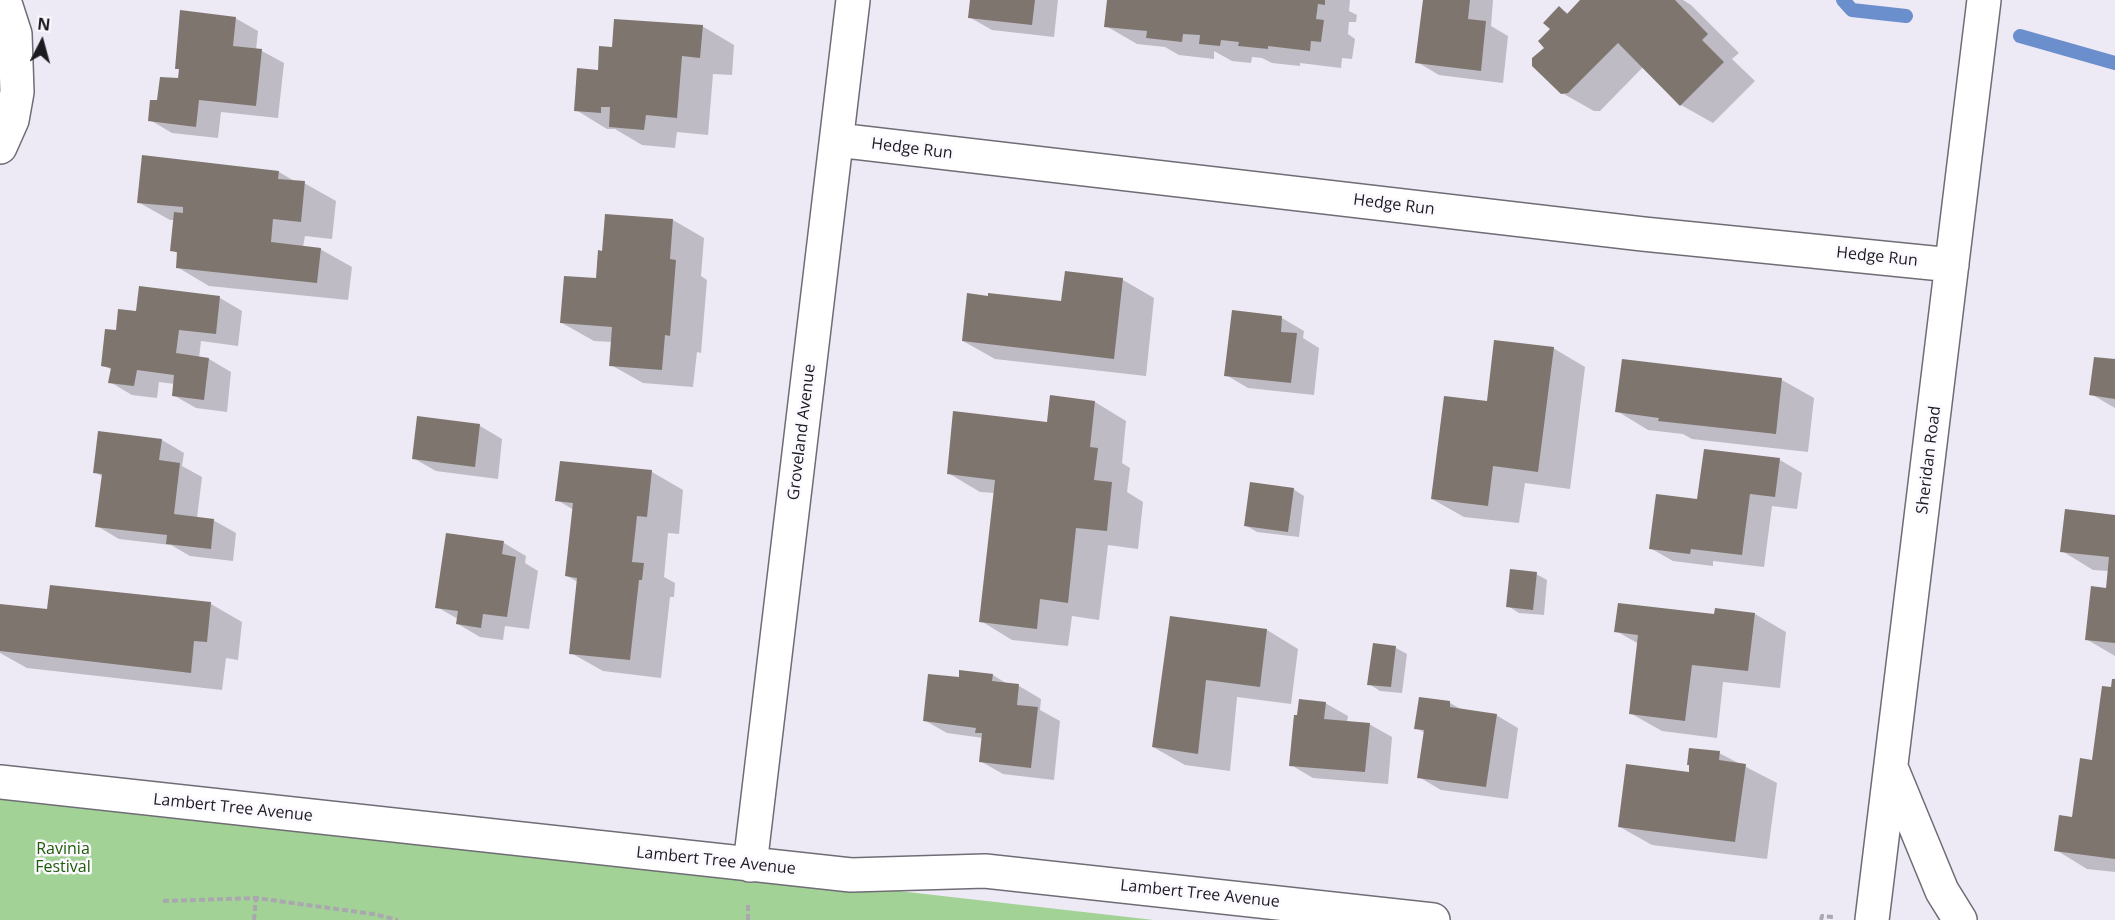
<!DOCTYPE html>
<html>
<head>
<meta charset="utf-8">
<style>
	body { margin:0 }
	#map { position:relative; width:2115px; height:920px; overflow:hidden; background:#eeeaf5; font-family:"Open Sans",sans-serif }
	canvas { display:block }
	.north { position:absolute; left:12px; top:12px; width:60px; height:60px; -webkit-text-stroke:4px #fbf8ff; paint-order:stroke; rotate:6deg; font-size:16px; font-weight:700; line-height:24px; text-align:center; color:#1c1b1f }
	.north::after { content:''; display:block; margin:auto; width:21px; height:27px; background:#1c1b1f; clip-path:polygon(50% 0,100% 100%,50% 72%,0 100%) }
</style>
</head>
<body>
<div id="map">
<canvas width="2115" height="920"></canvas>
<div class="north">N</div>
</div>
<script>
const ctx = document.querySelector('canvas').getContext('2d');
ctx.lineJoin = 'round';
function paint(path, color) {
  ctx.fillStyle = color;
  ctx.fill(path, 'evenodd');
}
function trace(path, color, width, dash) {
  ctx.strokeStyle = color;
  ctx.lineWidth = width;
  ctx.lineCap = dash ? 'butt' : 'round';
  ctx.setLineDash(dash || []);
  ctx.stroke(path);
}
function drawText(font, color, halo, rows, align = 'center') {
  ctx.font = font + ' "Open Sans",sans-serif';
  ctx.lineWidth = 5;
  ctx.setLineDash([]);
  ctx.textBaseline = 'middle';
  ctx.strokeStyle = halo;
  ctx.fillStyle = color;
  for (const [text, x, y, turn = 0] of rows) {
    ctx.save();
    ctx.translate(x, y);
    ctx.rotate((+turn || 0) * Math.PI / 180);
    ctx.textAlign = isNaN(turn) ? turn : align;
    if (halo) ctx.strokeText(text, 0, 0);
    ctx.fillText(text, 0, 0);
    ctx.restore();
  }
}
paint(new Path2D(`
	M 0,789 L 1154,920 L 0,920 Z`), '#a2d296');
paint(new Path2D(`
	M 971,0 L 1058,0 L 1054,37 L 992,30 L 969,17 Z
	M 1108,0 L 1350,0 L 1349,11 L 1357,15 L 1356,22 L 1349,22 L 1348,34 L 1355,39 L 1352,59 L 1342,58 L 1341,68 L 1300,63 L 1300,66 L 1272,63 L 1262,58 L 1252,57 L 1251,63 L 1232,61 L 1214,51 L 1214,59 L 1179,55 L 1165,47 L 1137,44 L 1106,26 Z
	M 1425,0 L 1493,0 L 1491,26 L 1508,36 L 1503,83 L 1439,75 L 1417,62 Z
	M 1582,0 L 1683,0 L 1691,5 L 1739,53 L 1732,59 L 1755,81 L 1713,123 L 1681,105 L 1643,67 L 1600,111 L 1594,111 L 1562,93 L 1546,48 L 1560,8 L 1569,14 Z
	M 235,18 L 258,31 L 256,50 L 262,51 L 284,63 L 278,118 L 221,112 L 218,138 L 172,133 L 150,120 L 159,102 L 179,80 L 180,70 L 176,68 Z
	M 702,26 L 734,45 L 732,75 L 713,74 L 708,135 L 677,132 L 675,148 L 642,145 L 615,129 L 607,129 L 576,110 L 599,71 Z
	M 279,172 L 296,182 L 304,183 L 336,201 L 332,239 L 305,236 L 303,247 L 320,249 L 352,267 L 348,300 L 209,286 L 177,267 L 179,254 L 171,250 L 175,220 L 170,220 L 138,202 Z
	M 673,220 L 704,238 L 701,276 L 707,280 L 701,353 L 697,352 L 693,387 L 643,383 L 611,365 L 613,342 L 594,341 L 562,323 L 597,280 L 604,252 Z
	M 1066,273 L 1123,280 L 1154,298 L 1146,376 L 995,359 L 963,341 L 1063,303 Z
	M 220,298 L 242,311 L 238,346 L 201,341 L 199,358 L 209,359 L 231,372 L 227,412 L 196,408 L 173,395 L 175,384 L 159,382 L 157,398 L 132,395 L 110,382 L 112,370 L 103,365 L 117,332 L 138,313 Z
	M 1282,318 L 1304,331 L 1303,338 L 1319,348 L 1314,395 L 1248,388 L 1226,375 Z
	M 1553,348 L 1585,367 L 1570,489 L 1525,483 L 1519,523 L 1464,517 L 1432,499 L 1488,403 Z
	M 1623,360 L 1782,380 L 1814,398 L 1808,452 L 1692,439 L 1683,434 L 1648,430 L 1617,411 Z
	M 2115,361 L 2115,408 L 2091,394 Z
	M 1095,402 L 1126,421 L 1122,463 L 1130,468 L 1127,492 L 1143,502 L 1138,549 L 1108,545 L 1099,620 L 1072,616 L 1068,646 L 1012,640 L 981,621 L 995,493 L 980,492 L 948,473 Z
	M 419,418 L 480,426 L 502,439 L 498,479 L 436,471 L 413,458 Z
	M 162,440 L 184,453 L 182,466 L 202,477 L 197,518 L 213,520 L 236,533 L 233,561 L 190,556 L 171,545 L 119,539 L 97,526 L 103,477 L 95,472 Z
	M 1780,460 L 1802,473 L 1797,509 L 1772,506 L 1764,567 L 1713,561 L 1713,566 L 1673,561 L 1650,548 L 1698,501 Z
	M 652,472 L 683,490 L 679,534 L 668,533 L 664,577 L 675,583 L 674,597 L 670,597 L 661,678 L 603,671 L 571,653 L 578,582 L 567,576 L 574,510 L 557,500 Z
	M 1293,489 L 1304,496 L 1299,537 L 1257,532 L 1245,525 Z
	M 2115,516 L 2115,656 L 2086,639 L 2107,590 L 2109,571 L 2093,570 L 2062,551 Z
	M 504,543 L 526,556 L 525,563 L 538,571 L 529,629 L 505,626 L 503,640 L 480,637 L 458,624 L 458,619 L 437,607 Z
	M 1536,574 L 1547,580 L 1544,615 L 1519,613 L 1508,606 Z
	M 211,604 L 242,622 L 238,660 L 226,658 L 222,690 L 27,668 L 0,653 L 0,606 L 48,611 Z
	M 1755,614 L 1786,632 L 1780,688 L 1723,682 L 1717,738 L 1662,731 L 1630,713 L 1639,644 L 1616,631 L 1715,616 Z
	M 1171,617 L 1267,630 L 1298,649 L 1291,704 L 1237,697 L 1230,771 L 1185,765 L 1153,747 Z
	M 1396,648 L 1407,654 L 1402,693 L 1380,691 L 1369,684 Z
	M 993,675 L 1009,685 L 1019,686 L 1041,699 L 1040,710 L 1060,721 L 1054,780 L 1003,774 L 980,761 L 983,738 L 947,733 L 924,720 L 960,679 Z
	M 2115,681 L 2115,872 L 2087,869 L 2056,850 L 2074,819 L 2093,762 Z
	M 1325,703 L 1348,716 L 1347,722 L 1369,724 L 1392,737 L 1388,784 L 1313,778 L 1291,765 Z
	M 1450,703 L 1464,711 L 1496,715 L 1518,728 L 1508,799 L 1441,790 L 1419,777 L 1425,733 L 1416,728 Z
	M 1719,753 L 1777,783 L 1767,859 L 1652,845 L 1620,827 Z`), '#0003');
trace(new Path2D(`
	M 1843,0 L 1852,10 L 1906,16
	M 2020,36 L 2115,63`), '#6b8fcc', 14);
paint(new Path2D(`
	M 970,0 L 1035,0 L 1032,25 L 968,18 Z
	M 1107,0 L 1325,0 L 1325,5 L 1318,4 L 1316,19 L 1324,20 L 1321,42 L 1311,41 L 1310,51 L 1268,46 L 1268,49 L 1238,46 L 1239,42 L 1221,40 L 1220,46 L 1199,44 L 1200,35 L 1183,34 L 1182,42 L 1146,38 L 1147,31 L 1104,27 Z
	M 1423,0 L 1470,0 L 1468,19 L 1486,21 L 1481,71 L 1415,63 Z
	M 1580,0 L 1675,0 L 1708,34 L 1702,40 L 1724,62 L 1680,106 L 1618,43 L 1568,93 L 1561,94 L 1532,66 L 1532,58 L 1544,48 L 1538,41 L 1550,29 L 1543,23 L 1559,6 L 1567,14 Z
	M 180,10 L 236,17 L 233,46 L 262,49 L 256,106 L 199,100 L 196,127 L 148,121 L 150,100 L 157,100 L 160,77 L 178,78 L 179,69 L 175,69 Z
	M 614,19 L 703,25 L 700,58 L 682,56 L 677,118 L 646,115 L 644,130 L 609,127 L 610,107 L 601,107 L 601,113 L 574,111 L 577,68 L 598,70 L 599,46 L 612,47 Z
	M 142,155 L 279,171 L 278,179 L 305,181 L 301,222 L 273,219 L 271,242 L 321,248 L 317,283 L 176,268 L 177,252 L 170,251 L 174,212 L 183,213 L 183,207 L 137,203 Z
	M 605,214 L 673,219 L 670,259 L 676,260 L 670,336 L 665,335 L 662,370 L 609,366 L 612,327 L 560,323 L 564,276 L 596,278 L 598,250 L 602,251 Z
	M 1065,271 L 1123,278 L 1114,359 L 962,341 L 967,293 L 988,296 L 988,293 L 1061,301 Z
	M 139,286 L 220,296 L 216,334 L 179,330 L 176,353 L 209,358 L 204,400 L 172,396 L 174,375 L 137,370 L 134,386 L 108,383 L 111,368 L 101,366 L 105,329 L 116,330 L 118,309 L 136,311 Z
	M 1232,310 L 1282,316 L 1281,332 L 1297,333 L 1291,383 L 1224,376 Z
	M 1494,340 L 1554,347 L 1538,472 L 1493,466 L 1488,506 L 1431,499 L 1444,396 L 1487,401 Z
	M 2094,357 L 2115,359 L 2115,399 L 2089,395 Z
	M 1622,359 L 1782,378 L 1776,434 L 1658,421 L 1659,418 L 1615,412 Z
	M 1050,395 L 1095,401 L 1090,447 L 1098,448 L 1094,480 L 1112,482 L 1107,531 L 1076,528 L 1068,603 L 1040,599 L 1037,629 L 979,622 L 995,480 L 947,474 L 953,411 L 1047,422 Z
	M 417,416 L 480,424 L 475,467 L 412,459 Z
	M 98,431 L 162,439 L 159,460 L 180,463 L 174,514 L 214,519 L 211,549 L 166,544 L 167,535 L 95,527 L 102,474 L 93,473 Z
	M 1704,449 L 1780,458 L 1775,497 L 1750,494 L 1742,555 L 1691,549 L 1690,554 L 1649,549 L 1656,494 L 1697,499 Z
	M 560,461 L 652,470 L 647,517 L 637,516 L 632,562 L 644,563 L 642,580 L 639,580 L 630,660 L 569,654 L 577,578 L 565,576 L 573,503 L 555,501 Z
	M 1250,482 L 1294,488 L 1288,532 L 1244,526 Z
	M 2065,509 L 2115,515 L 2115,643 L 2085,640 L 2091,586 L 2106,588 L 2109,557 L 2060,552 Z
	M 446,533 L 504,541 L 502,554 L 516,557 L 507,617 L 483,614 L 481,628 L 456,624 L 458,611 L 435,608 Z
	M 1510,569 L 1537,572 L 1533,610 L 1506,607 Z
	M 50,585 L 211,602 L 207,642 L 194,641 L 191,673 L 0,651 L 0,604 L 47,609 Z
	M 1618,603 L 1714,614 L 1715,608 L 1755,613 L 1748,671 L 1692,665 L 1685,721 L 1629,714 L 1638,635 L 1614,632 Z
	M 1170,616 L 1267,629 L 1260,687 L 1206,680 L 1198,754 L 1152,747 Z
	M 1373,643 L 1396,646 L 1391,687 L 1367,685 Z
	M 959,670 L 993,674 L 992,681 L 1019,684 L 1017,705 L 1038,707 L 1031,768 L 979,762 L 982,733 L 975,733 L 976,728 L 923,721 L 928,674 L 959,677 Z
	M 2112,679 L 2115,679 L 2115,859 L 2054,851 L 2059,815 L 2072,817 L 2080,758 L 2092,760 L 2102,686 L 2111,687 Z
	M 1419,697 L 1450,701 L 1450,707 L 1497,714 L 1486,787 L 1417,778 L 1424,730 L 1414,729 Z
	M 1299,699 L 1326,702 L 1324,719 L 1370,723 L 1365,772 L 1289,766 L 1294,715 L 1297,715 Z
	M 1689,748 L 1720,751 L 1719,760 L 1746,764 L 1735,842 L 1618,827 L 1626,764 L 1689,772 L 1689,765 L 1687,765 Z`), '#7e756f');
const minor = new Path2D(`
	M 837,140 L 1643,234 L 1952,265
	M 0,147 L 12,120 L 17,92 L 15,34 L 4,0
	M 1893,772 L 1942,891 L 1960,920
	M 0,782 L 851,875 L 985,871 L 1433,920
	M 750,865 L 853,0
	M 1872,920 L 1984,0`);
trace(minor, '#706c75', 36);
trace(new Path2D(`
	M 163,901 L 256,898 L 373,914 L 398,920
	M 254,920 L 256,898
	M 748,920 L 748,903
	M 1821,920 L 1822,916 L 1834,917`), '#aaa7af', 4, [6, 3]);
trace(minor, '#fff', 33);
drawText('16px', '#1c1b1f', '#fbf8ff', [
	["Hedge Run",912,149,7],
	["Hedge Run",1394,205,7],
	["Hedge Run",1877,257,6],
	["Groveland Avenue",802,432,-83],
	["Sheridan Road",1929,460,-83],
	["Lambert Tree Avenue",233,808,6],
	["Lambert Tree Avenue",716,861,6],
	["Lambert Tree Avenue",1200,894,6]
]);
drawText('16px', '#1c5d04', '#fbf8ff', [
	["Ravinia",63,849],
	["Festival",63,867]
]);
</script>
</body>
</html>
